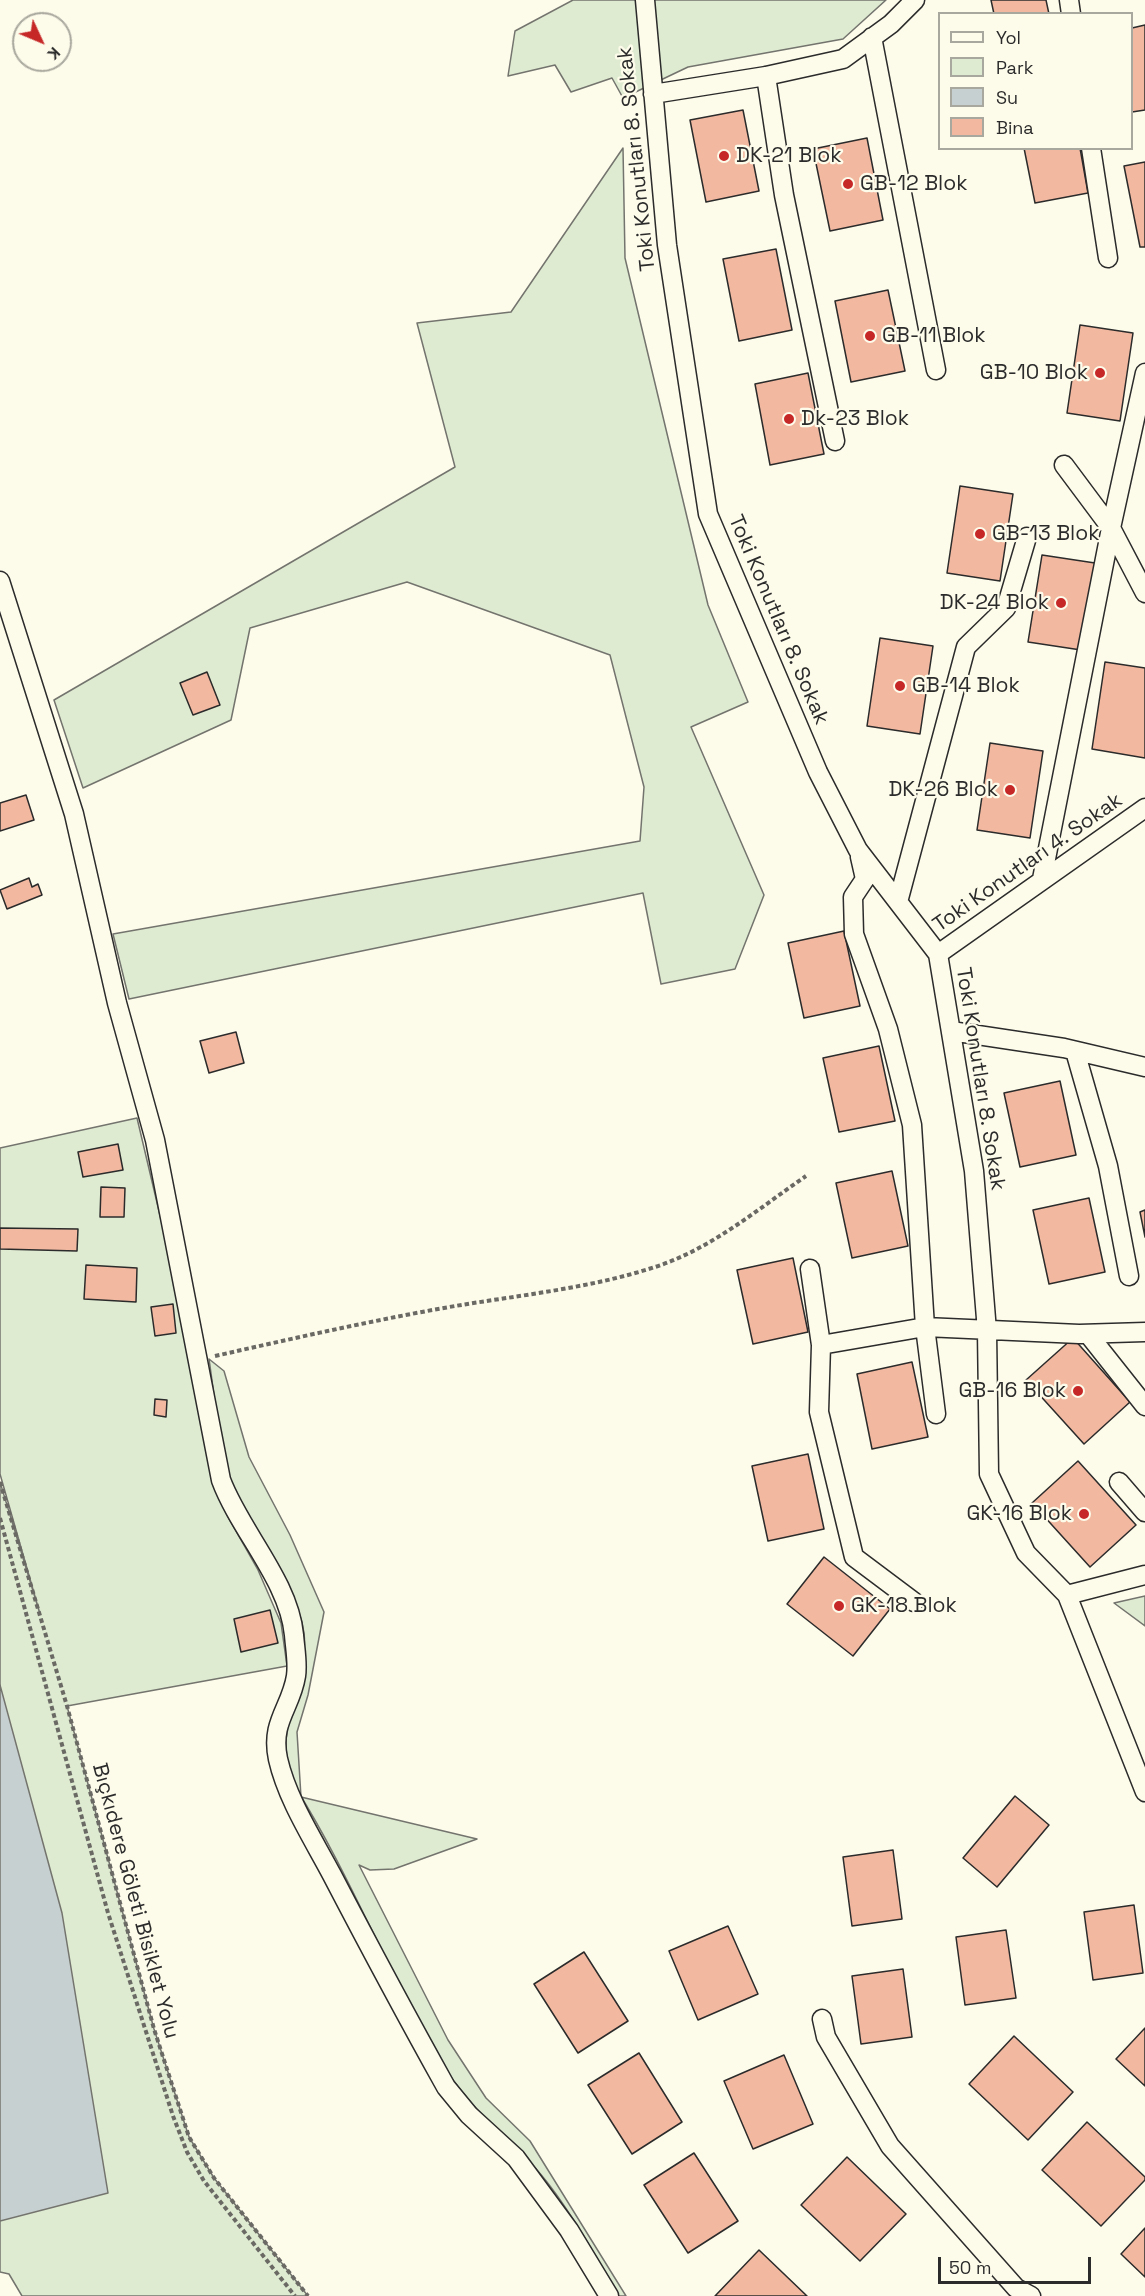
<!DOCTYPE html>
<html>
<head>
<meta charset="utf-8">
<style>
	body { margin:0 }
	#map { position:relative; width:1145px; height:2296px; overflow:hidden; background:#fdfbea; font-family:"Space Grotesk",sans-serif }
	canvas { display:block }
	.legend { position:absolute; left:938px; top:12px; width:195px; height:138px; box-sizing:border-box; background:#fdfbea; border:2px solid #a9a89e; margin:0; padding:8px 10px; list-style:none; font-size:18px; color:#2b2b2b }
	.legend li { display:flex; align-items:center; gap:12px; height:30px }
	.legend b { width:30px; border:2px solid #a9a89e }
	.north { position:absolute; left:12px; top:12px; width:60px; height:60px; box-sizing:border-box; background:#fdfbea; border:2px solid #a9a89e; border-radius:50%; rotate:134deg; font-size:16px; font-weight:700; line-height:24px; text-align:center; color:#2b2b2b }
	.north::after { content:''; display:block; margin:auto; width:21px; height:27px; background:#c62828; clip-path:polygon(50% 0,100% 100%,50% 72%,0 100%) }
	.scale { position:absolute; left:938px; top:2257px; width:153px; height:27px; box-sizing:border-box; border:3px solid #2b2b2b; border-top:0; padding-left:8px; font-size:18px; line-height:21px; white-space:nowrap; color:#2b2b2b; -webkit-text-stroke:4px #fdfbea; paint-order:stroke }
</style>
</head>
<body>
<div id="map">
<canvas width="1145" height="2296"></canvas>
<ul class="legend">
<li><b style="height:8px;background:#fdfbea"></b>Yol</li>
<li><b style="height:16px;background:#deebd1"></b>Park</li>
<li><b style="height:16px;background:#c7d0d0"></b>Su</li>
<li><b style="height:16px;background:#f2b8a0"></b>Bina</li>
</ul>
<div class="north">K</div>
<div class="scale">50 m</div>
</div>
<script>
const ctx = document.querySelector('canvas').getContext('2d');
ctx.lineJoin = 'round';
function paint(path, color) {
  ctx.fillStyle = color;
  ctx.fill(path, 'evenodd');
}
function trace(path, color, width, dash) {
  ctx.strokeStyle = color;
  ctx.lineWidth = width;
  ctx.lineCap = dash ? 'butt' : 'round';
  ctx.setLineDash(dash || []);
  ctx.stroke(path);
}
function drawText(font, color, halo, rows, align = 'center') {
  ctx.font = font + ' "Space Grotesk",sans-serif';
  ctx.lineWidth = 4.5;
  ctx.setLineDash([]);
  ctx.textBaseline = 'middle';
  ctx.strokeStyle = halo;
  ctx.fillStyle = color;
  for (const [text, x, y, turn = 0] of rows) {
    ctx.save();
    ctx.translate(x, y);
    ctx.rotate((+turn || 0) * Math.PI / 180);
    ctx.textAlign = isNaN(turn) ? turn : align;
    if (halo) ctx.strokeText(text, 0, 0);
    ctx.fillText(text, 0, 0);
    ctx.restore();
  }
}
const green = new Path2D(`
	M 573,0 L 886,0 L 843,39 L 688,67 L 623,98 L 612,78 L 571,92 L 555,65 L 508,76 L 515,31 Z
	M 623,148 L 625,258 L 708,605 L 748,702 L 691,727 L 764,895 L 735,969 L 661,984 L 643,893 L 129,999 L 113,934 L 640,841 L 644,787 L 610,655 L 407,582 L 250,628 L 231,720 L 83,788 L 54,700 L 455,467 L 417,323 L 511,312 Z
	M 137,1118 L 188,1334 L 211,1470 L 228,1517 L 258,1570 L 281,1623 L 287,1666 L 67,1706 L 154,2029 L 189,2137 L 214,2178 L 308,2296 L 22,2296 L 9,2274 L 0,2272 L 0,1482 L 40,1614 L 0,1474 L 0,1148 Z
	M 209,1359 L 224,1371 L 249,1457 L 290,1535 L 324,1612 L 308,1695 L 297,1732 L 301,1797 L 477,1839 L 394,1869 L 370,1870 L 359,1865 L 448,2040 L 486,2098 L 530,2141 L 626,2296 L 618,2296 C 596,2257 567,2204 537,2170 C 508,2137 473,2111 449,2074 C 391,1983 354,1881 297,1790 C 294,1781 289,1773 288,1764 C 278,1720 309,1677 304,1633 C 299,1593 260,1542 241,1506 C 220,1465 216,1405 209,1359 Z
	M 1145,1596 L 1145,1626 L 1114,1603 Z`);
paint(green, '#deebd1');
trace(green, '#74746e', 1.5);
const water = new Path2D(`
	M 0,1685 L 62,1913 L 108,2193 L 0,2221 Z`);
paint(water, '#c7d0d0');
trace(water, '#74746e', 1.5);
const building = new Path2D(`
	M 991,0 L 1046,0 L 1049,14 L 994,14 Z
	M 1145,25 L 1145,110 L 1132,112 L 1132,28 Z
	M 743,110 L 759,191 L 706,202 L 690,120 Z
	M 867,138 L 883,220 L 830,231 L 813,149 Z
	M 1024,148 L 1080,148 L 1088,193 L 1035,203 Z
	M 1145,162 L 1145,247 L 1140,247 L 1124,166 Z
	M 776,249 L 792,330 L 739,341 L 723,259 Z
	M 888,290 L 905,371 L 851,382 L 835,301 Z
	M 1080,325 L 1133,333 L 1120,421 L 1067,413 Z
	M 808,373 L 824,454 L 770,465 L 755,384 Z
	M 960,486 L 1013,494 L 1000,581 L 947,573 Z
	M 1042,555 L 1095,563 L 1081,650 L 1028,642 Z
	M 880,638 L 933,646 L 920,734 L 867,726 Z
	M 1105,662 L 1145,668 L 1145,758 L 1092,749 Z
	M 207,672 L 220,705 L 193,715 L 180,683 Z
	M 990,743 L 1043,751 L 1030,838 L 977,830 Z
	M 26,795 L 34,820 L 0,831 L 0,803 Z
	M 29,878 L 32,887 L 38,884 L 42,895 L 7,909 L 0,890 Z
	M 844,931 L 860,1006 L 804,1018 L 788,943 Z
	M 236,1032 L 244,1063 L 209,1073 L 200,1041 Z
	M 879,1046 L 895,1121 L 839,1132 L 823,1058 Z
	M 1060,1081 L 1076,1155 L 1020,1167 L 1004,1093 Z
	M 118,1144 L 123,1170 L 83,1177 L 78,1152 Z
	M 892,1171 L 908,1246 L 852,1258 L 836,1183 Z
	M 101,1187 L 125,1188 L 124,1217 L 100,1217 Z
	M 1089,1198 L 1105,1272 L 1049,1284 L 1033,1210 Z
	M 1145,1210 L 1145,1237 L 1140,1212 Z
	M 0,1228 L 78,1229 L 77,1251 L 0,1249 Z
	M 793,1258 L 808,1332 L 753,1344 L 737,1270 Z
	M 86,1265 L 137,1268 L 136,1302 L 84,1299 Z
	M 173,1304 L 176,1333 L 155,1336 L 151,1307 Z
	M 1073,1338 L 1130,1402 L 1084,1444 L 1026,1380 Z
	M 912,1362 L 928,1437 L 872,1449 L 857,1374 Z
	M 155,1399 L 167,1400 L 166,1417 L 154,1415 Z
	M 808,1454 L 824,1529 L 768,1541 L 752,1466 Z
	M 1078,1461 L 1136,1525 L 1090,1567 L 1032,1503 Z
	M 824,1557 L 890,1609 L 853,1656 L 787,1604 Z
	M 270,1610 L 278,1643 L 241,1652 L 234,1619 Z
	M 1015,1796 L 1049,1825 L 997,1887 L 963,1858 Z
	M 893,1850 L 902,1919 L 852,1926 L 843,1857 Z
	M 1134,1905 L 1143,1973 L 1093,1980 L 1084,1912 Z
	M 728,1926 L 758,1994 L 698,2020 L 669,1951 Z
	M 1006,1930 L 1016,1998 L 965,2005 L 956,1937 Z
	M 584,1952 L 628,2021 L 578,2053 L 534,1984 Z
	M 903,1969 L 912,2037 L 861,2044 L 852,1976 Z
	M 1145,2028 L 1145,2086 L 1116,2059 Z
	M 1014,2036 L 1073,2092 L 1028,2140 L 969,2084 Z
	M 639,2053 L 682,2122 L 632,2154 L 588,2085 Z
	M 784,2055 L 813,2124 L 753,2149 L 724,2081 Z
	M 1087,2122 L 1145,2177 L 1145,2180 L 1101,2226 L 1042,2170 Z
	M 694,2153 L 738,2221 L 688,2253 L 644,2185 Z
	M 847,2157 L 906,2214 L 860,2261 L 801,2205 Z
	M 1145,2228 L 1145,2277 L 1121,2254 Z
	M 759,2250 L 807,2296 L 715,2296 Z`);
paint(building, '#f2b8a0');
trace(building, '#2b2b2b', 1.5);
const minor = new Path2D(`
	M 645,0 L 667,245 L 708,514 L 818,772 L 858,850 L 938,954 L 974,1171 L 987,1331 L 989,1474 L 1026,1553 L 1067,1595 L 1145,1792
	M 1069,0 L 1071,14
	M 872,37 L 936,370
	M 766,76 L 784,195 L 835,441
	M 653,94 L 766,76 L 843,59 L 891,24 L 915,0
	M 1091,148 L 1108,258
	M 1064,465 L 1111,528 L 1145,593
	M 0,581 L 74,814 L 117,1003 L 155,1140 L 221,1480 C 240,1531 289,1581 294,1635 C 295,1648 298,1663 296,1676 C 291,1708 270,1722 278,1759 C 287,1799 313,1839 332,1875 C 369,1946 407,2017 446,2087 L 469,2115 L 516,2158 L 569,2230 L 609,2296
	M 860,857 L 865,879 L 853,897 L 854,934 L 888,1029 L 912,1125 L 925,1327 L 936,1414
	M 1042,879 L 1111,528 L 1145,373
	M 898,902 L 966,647 L 1006,608 L 1027,537
	M 938,954 L 1145,808
	M 951,1031 L 1064,1048 L 1145,1067
	M 1075,1051 L 1108,1166 L 1129,1276
	M 810,1269 L 821,1345 L 819,1412 L 854,1557 L 914,1602
	M 1088,1334 L 1145,1406
	M 821,1345 L 925,1327 L 1079,1334 L 1145,1332
	M 1119,1482 L 1145,1512
	M 1067,1595 L 1145,1575
	M 822,2019 L 826,2037 L 890,2146 L 1016,2288 L 1031,2296`);
trace(minor, '#2b2b2b', 21);
trace(new Path2D(`
	M 215,1356 C 295,1338 374,1320 455,1306 C 521,1295 591,1288 655,1267 C 711,1249 758,1209 806,1176
	M 0,1482 L 67,1706 L 154,2029 L 189,2137 L 214,2178 L 308,2296
	M 0,1518 L 108,1913 L 173,2116 L 187,2152 L 204,2181 L 295,2296`), '#6a6964', 4, [4.5, 3]);
trace(minor, '#fdfbea', 18);
for (const [x, y, r, color] of [
	[724,156,6,"#c62828"],
	[848,184,6,"#c62828"],
	[870,336,6,"#c62828"],
	[1100,373,6,"#c62828"],
	[789,419,6,"#c62828"],
	[980,534,6,"#c62828"],
	[1061,603,6,"#c62828"],
	[900,686,6,"#c62828"],
	[1010,790,6,"#c62828"],
	[1078,1391,6,"#c62828"],
	[1084,1514,6,"#c62828"],
	[839,1606,6,"#c62828"]
]) {
  const dot = new Path2D();
  dot.arc(x, y, r, 0, 2 * Math.PI);
  ctx.fillStyle = color;
  ctx.fill(dot);
  trace(dot, '#fdfbea', 2);
}
drawText('21px', '#2b2b2b', '#fdfbea', [
	["DK-21 Blok",736,156],
	["GB-12 Blok",860,184],
	["GB-11 Blok",882,336],
	["GB-10 Blok",1088,373,"right"],
	["Dk-23 Blok",801,419],
	["GB-13 Blok",992,534],
	["DK-24 Blok",1049,603,"right"],
	["GB-14 Blok",912,686],
	["DK-26 Blok",998,790,"right"],
	["GB-16 Blok",1066,1391,"right"],
	["GK-16 Blok",1072,1514,"right"],
	["GK-18 Blok",851,1606]
], 'left');
drawText('21px', '#2b2b2b', '#fdfbea', [
	["Toki Konutları 8. Sokak",637,159,-96],
	["Toki Konutları 8. Sokak",778,620,67],
	["Toki Konutları 4. Sokak",1028,863,-35],
	["Toki Konutları 8. Sokak",980,1079,81],
	["Bıçkıdere Göleti Bisiklet Yolu",135,1901,75]
]);
</script>
</body>
</html>
